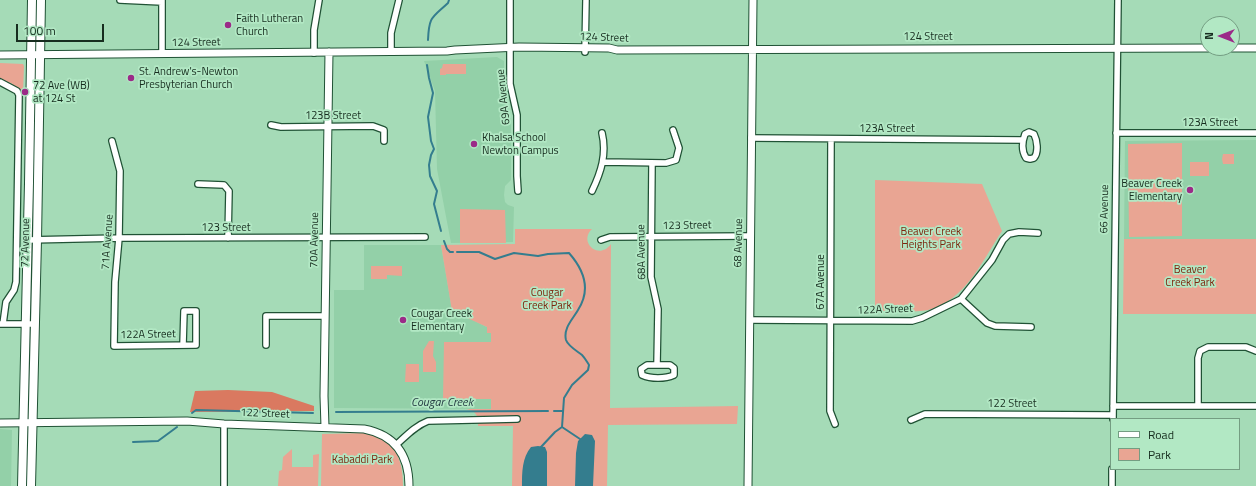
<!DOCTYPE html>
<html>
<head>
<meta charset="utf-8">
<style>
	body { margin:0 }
	#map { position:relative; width:1256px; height:486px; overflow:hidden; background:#a5dbb7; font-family:"Titillium Web",sans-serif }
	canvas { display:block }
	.legend { position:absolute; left:1110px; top:418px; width:130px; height:52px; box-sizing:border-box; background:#b2e8c4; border:1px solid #749d82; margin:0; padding:5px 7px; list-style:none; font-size:12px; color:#172d1f }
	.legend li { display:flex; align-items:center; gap:8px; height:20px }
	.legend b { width:20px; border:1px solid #749d82 }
	.north { position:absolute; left:1200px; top:16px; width:40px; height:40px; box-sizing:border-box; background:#b2e8c4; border:1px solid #749d82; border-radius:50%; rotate:270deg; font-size:11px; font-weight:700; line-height:16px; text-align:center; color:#172d1f }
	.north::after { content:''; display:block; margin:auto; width:14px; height:18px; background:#9b2a88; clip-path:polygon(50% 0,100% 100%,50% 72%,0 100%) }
	.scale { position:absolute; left:16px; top:24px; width:88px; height:18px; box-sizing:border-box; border:2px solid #172d1f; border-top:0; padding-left:5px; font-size:12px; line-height:14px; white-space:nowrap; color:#172d1f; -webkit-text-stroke:3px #b2e8c4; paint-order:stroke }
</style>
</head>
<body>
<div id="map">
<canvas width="1256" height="486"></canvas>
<ul class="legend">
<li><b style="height:5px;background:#fff"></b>Road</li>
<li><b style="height:11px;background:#e9a593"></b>Park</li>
</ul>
<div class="north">N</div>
<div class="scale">100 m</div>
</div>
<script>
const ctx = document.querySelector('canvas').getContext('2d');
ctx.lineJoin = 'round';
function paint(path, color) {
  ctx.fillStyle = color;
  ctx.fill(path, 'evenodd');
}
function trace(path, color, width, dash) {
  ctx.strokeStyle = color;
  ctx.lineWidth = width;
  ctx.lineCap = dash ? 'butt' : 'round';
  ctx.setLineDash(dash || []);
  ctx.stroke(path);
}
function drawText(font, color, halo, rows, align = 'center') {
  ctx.font = font + ' "Titillium Web",sans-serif';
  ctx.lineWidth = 3.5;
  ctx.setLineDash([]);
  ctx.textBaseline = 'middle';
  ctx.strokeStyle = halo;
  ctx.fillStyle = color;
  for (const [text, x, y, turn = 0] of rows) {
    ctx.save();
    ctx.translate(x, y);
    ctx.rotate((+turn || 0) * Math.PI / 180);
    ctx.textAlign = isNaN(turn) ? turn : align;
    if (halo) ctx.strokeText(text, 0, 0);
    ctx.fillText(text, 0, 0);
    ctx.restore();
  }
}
paint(new Path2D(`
	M 497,57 L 504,61 L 504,87 L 511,120 L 511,180 L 505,186 L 504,195 L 505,202 L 508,205 L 514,207 L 513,242 L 451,243 L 437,169 L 435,91 L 424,61 Z
	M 1256,140 L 1256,239 L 1124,239 L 1125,141 Z
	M 364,245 L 441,245 L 452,310 L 491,329 L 491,409 L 334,408 L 334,290 L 364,290 Z
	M 0,429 L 12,430 L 11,486 L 0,486 Z`), '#93d0a8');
paint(new Path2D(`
	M 0,63 L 23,64 L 24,66 L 23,93 L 11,83 L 0,81 Z
	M 443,64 L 466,64 L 466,74 L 446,74 L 446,75 L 440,75 L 440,69 L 442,68 Z
	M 1182,143 L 1182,236 L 1129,237 L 1128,144 Z
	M 1223,154 L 1234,154 L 1234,164 L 1223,164 L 1222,159 Z
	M 1190,162 L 1209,162 L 1209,176 L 1190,176 Z
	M 875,180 L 982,184 L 1002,231 C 983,260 965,301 928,310 C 912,313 891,311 875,311 Z
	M 460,209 L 505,210 L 506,243 L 460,243 Z
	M 515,229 L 592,229 C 578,242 599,261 611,244 L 610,408 L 738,406 L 737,424 L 608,425 L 607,486 L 512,486 L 513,426 L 478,426 C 479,417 476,410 466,409 L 491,409 L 491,399 L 443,399 L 444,342 L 491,342 L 491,333 L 487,333 L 487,327 L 452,311 L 441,245 L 515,244 Z
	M 1124,239 L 1256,239 L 1256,314 L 1123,314 Z
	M 371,266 L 402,266 L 402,276 L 387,275 L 387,279 L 371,279 Z
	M 429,341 L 434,341 L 433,356 L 436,362 L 436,372 L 423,372 L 423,351 Z
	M 406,364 L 419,364 L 419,382 L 405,382 Z
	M 367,433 C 395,441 403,458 403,486 L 321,486 L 322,434 Z
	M 292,449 L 292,467 L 313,467 L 313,455 L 319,454 L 318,486 L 278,486 L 279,471 L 282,470 L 283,457 Z`), '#e9a593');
paint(new Path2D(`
	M 228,390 L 272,392 L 314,406 L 314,411 L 190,412 L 195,391 Z`), '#da7960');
paint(new Path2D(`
	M 585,434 L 592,435 L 595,441 L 593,486 L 575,486 L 576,453 L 578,441 Z
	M 538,446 L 545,447 L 547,452 L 547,486 L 522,486 C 522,472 522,458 531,447 Z`), '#347d8e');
trace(new Path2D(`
	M 428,40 C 429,16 432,18 448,3 L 449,0
	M 427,65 L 429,78 L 433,93 L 428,117 L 431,141 L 434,149 L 431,155 L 429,165 L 430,176 L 437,191 L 434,204 L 441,231
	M 444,241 L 447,249 L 450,252 L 453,252
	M 457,252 L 479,252 L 495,259 L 514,253 L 538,256 L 548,254 L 569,253 C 584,270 591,290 578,310 C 573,319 563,328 566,340 C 568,346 577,351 582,355 C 585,358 587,362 589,365 L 588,370 L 572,385 L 564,398 L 562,427 L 580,439
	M 554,411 L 562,411
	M 336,412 L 548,411
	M 192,413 L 196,410 L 313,413
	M 133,442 L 158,441 L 177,427
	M 541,447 L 555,432 L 562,427`), '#347d8e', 2);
const minor = new Path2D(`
	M 120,0 L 162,2
	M 510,0 L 510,84 L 517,115 L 517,176 L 518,191
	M 391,52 L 391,33 L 399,0
	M 585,52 L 586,0
	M 314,53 L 314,30 L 319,0
	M 162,54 L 162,0
	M 0,82 L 17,91 L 19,95 L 16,282 L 14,290 L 6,302 L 3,324
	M 271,125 L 281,127 L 373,126 L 384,130 L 384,141
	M 1029,132 L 1034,134 C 1037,140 1039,152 1034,158 L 1030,159 L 1026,158 C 1021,150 1022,142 1025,134 Z
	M 1116,133 L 1256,133
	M 751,138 L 1023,140
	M 831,139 L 830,411 L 835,424
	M 112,141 L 120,171 L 119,238 L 115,282 L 114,346 L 196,345 L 196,311 L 184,311 L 183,345
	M 603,162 L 666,163 L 676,160 L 679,148 L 673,130
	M 652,163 L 651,277 L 658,309 L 657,365
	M 198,184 L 224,185 L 229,191 L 228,238
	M 592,191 C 601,172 607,154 602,133
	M 28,240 L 119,238 L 425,237
	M 601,240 L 610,237 L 750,236
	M 961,299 L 987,323 L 995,326 L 1031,327
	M 750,320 L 912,321 L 922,318 L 961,299 L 992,260 L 1003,240 L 1009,234 L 1019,232 L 1038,233
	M 0,324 L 35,324
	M 266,345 L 266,316 L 325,316
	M 647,365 L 670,365 L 674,368 L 674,375 C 665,379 651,379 642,375 L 641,369 Z
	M 1113,406 L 1256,406
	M 1198,406 L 1198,358 L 1200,351 L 1208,347 L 1246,347 L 1256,351
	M 1113,419 L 1118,0
	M 911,420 L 925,414 L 1113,415
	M 396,445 C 406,436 415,426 428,421 L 517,419
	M 224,486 L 224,424
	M 1112,486 L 1112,469`);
const tertiary = new Path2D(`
	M 1232,48 L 1256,48
	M 0,55 L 447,51 L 455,50 L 519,47 L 609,48 L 617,50 L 1208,48
	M 0,423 L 187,421 L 224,424 L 364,429 C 395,435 409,455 409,486
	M 325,427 L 324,396 L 329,52
	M 748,486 L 753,0`);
const secondary = new Path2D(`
	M 22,486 L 29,183 L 32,0
	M 31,486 L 37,240 L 41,0`);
trace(minor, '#205235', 8);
trace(tertiary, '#205235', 9);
trace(secondary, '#205235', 10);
trace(minor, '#fff', 5.5);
trace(tertiary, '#fff', 7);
trace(secondary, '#fff', 8);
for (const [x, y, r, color] of [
	[228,25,4,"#9b2a88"],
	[131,78,4,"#9b2a88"],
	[25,92,4,"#9b2a88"],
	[474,144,4,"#9b2a88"],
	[1190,190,4,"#9b2a88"],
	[403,320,4,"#9b2a88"]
]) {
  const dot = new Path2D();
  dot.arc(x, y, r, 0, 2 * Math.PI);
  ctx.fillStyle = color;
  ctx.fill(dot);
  trace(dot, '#b2e8c4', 1.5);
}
drawText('11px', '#172d1f', '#b2e8c4', [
	["Faith Lutheran",236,19],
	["Church",236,32],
	["St. Andrew's-Newton",139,72],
	["Presbyterian Church",139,85],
	["72 Ave (WB)",33,86],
	["at 124 St",33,99],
	["Khalsa School",482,138],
	["Newton Campus",482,151],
	["Beaver Creek",1182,184,"right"],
	["Elementary",1182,197,"right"],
	["Cougar Creek",411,314],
	["Elementary",411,327]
], 'left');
drawText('11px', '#172d1f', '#b2e8c4', [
	["124 Street",928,37],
	["124 Street",604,38,2],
	["124 Street",196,43,-1],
	["69A Avenue",504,97,-96],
	["123B Street",333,116],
	["123A Street",1210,123],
	["123A Street",887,129],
	["66 Avenue",1105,209,-89],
	["123 Street",687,226,-1],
	["123 Street",226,228],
	["70A Avenue",315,240,-89],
	["71A Avenue",108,242,-86],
	["72 Avenue",26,243,-89],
	["68 Avenue",739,243,-89],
	["68A Avenue",642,252,-91],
	["67A Avenue",821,282,-90],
	["122A Street",885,310,-2],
	["122A Street",148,335,-1],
	["122 Street",1012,404],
	["122 Street",265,414,2]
]);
drawText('11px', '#7d260e', '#b2e8c4', [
	["Beaver Creek",931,232],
	["Heights Park",931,245],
	["Beaver",1190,270],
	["Creek Park",1190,283],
	["Cougar",547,293],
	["Creek Park",547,306],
	["Kabaddi Park",362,460]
]);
drawText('italic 12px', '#253d43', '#b2e8c4', [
	["Cougar Creek",442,403]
]);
</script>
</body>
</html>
